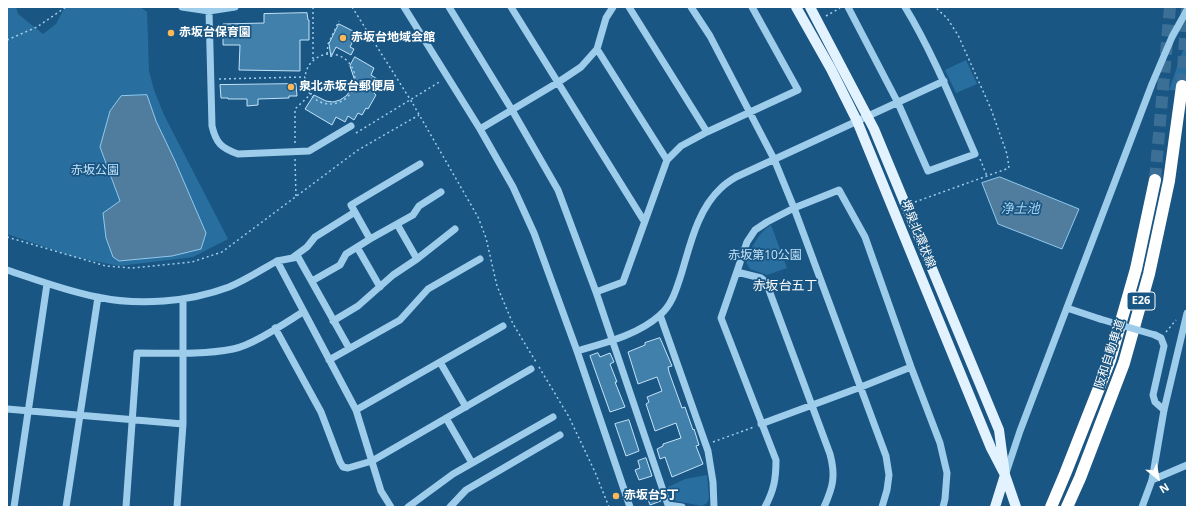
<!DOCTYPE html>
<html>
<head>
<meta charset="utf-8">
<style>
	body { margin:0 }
	#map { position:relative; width:1194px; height:514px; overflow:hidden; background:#1a5683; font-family:"Open Sans",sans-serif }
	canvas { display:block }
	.frame { position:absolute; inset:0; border:8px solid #fff; pointer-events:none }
	.north { position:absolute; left:1138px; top:458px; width:40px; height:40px; -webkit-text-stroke:3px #1a5683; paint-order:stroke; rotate:149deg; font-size:11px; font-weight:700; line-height:16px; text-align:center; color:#fff }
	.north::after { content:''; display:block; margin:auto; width:14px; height:18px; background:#fff; clip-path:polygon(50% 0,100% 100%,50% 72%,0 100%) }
</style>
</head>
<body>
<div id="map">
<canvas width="1194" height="514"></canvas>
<div class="frame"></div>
<div class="north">N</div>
</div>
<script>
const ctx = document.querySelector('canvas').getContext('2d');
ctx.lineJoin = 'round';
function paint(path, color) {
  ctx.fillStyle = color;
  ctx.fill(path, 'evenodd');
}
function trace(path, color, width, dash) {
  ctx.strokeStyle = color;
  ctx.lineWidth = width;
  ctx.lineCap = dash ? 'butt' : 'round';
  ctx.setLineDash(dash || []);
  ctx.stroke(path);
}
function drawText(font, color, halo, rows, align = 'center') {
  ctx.font = font + ' "Open Sans","Noto Sans JP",sans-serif';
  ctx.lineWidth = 3.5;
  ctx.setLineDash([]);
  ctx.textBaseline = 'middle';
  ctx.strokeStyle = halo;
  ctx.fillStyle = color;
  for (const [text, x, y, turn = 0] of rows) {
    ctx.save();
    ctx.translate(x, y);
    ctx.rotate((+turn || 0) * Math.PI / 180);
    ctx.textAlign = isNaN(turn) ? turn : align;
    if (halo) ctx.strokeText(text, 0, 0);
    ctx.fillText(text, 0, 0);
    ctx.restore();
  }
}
paint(new Path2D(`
	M 7,7 L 16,7 L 18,14 L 43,34 L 56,24 L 65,7 L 140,7 L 147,12 L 149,71 L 154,90 L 164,115 L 228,239 L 193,257 L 119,266 L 74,257 L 7,234 Z
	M 1187,42 L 1187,91 L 1169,90 L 1182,53 Z
	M 966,60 L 977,84 L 956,93 L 945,70 Z
	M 771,225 L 787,268 L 767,275 L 750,269 L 746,262 C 752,247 757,234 771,225 Z
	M 707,475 L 709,498 L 707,503 L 702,506 L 676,501 L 672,497 L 668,487 L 685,479 Z`), '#286fa0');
const water = new Path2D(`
	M 147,95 L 156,121 L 175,161 L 206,233 L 201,249 L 172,256 L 119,261 L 113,257 L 106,238 L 103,213 L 120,201 L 100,147 L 110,111 L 121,96 Z
	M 1000,177 L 1079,209 L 1062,249 L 998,224 L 982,183 Z`);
paint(water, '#507c9d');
trace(water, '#91c9ee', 1);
const building = new Path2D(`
	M 307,13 L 308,20 L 309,20 L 309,40 L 300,40 L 300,71 L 239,70 L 240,45 L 223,45 L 223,24 L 264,23 L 264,14 Z
	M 339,24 L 357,33 L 350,47 L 354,49 L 351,55 L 336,47 L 331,57 L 329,44 Z
	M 355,57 L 374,68 L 371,75 L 377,79 L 373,84 L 377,87 L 374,93 L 376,95 L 368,109 L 366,108 L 362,115 L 358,113 L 354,120 L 348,116 L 345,122 L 336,117 L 332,125 L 305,109 L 314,95 L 326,101 L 333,102 L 340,100 L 346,96 L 350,91 L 353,84 L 354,78 L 350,66 Z
	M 296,84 L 297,96 L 289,96 L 289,98 L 258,99 L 258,105 L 247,106 L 247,99 L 228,99 L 228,98 L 221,98 L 220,85 Z
	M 660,338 L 672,366 L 668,367 L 669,372 L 682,408 L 685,407 L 693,430 L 694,429 L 699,445 L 696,446 L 703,464 L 672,477 L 665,457 L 660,459 L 657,449 L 663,446 L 663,444 L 681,438 L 676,423 L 655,431 L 646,404 L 649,402 L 647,397 L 662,391 L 657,377 L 638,384 L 628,352 L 645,345 L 645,343 Z
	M 598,353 L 600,357 L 610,353 L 614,362 L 610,364 L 617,382 L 615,382 L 625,407 L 610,412 L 590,356 Z
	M 629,420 L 639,451 L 626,456 L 615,424 Z
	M 646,458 L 652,476 L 639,480 L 635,470 L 640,468 L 638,461 Z
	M 657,490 L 661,501 L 650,505 L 646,494 Z`);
paint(building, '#4280ac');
trace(building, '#c3e3f8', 1);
trace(new Path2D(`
	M 1182,86 L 1187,7
	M 1155,180 L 1170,7`), '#3c6f96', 12, [12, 6]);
trace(new Path2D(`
	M 313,7 L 313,61
	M 352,7 L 408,96
	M 826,16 L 840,8
	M 7,40 L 37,27 L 66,7
	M305 79a25 25 0 1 1 50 0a25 25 0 1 1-50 0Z
	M 327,54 L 328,44 L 339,21
	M 219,79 L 305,77
	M 413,104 L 478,217 L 486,238 L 497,286 L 513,324 L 536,362
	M 356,133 L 441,81
	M 295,143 L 295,109 L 312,93
	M 295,159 L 296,197
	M 980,159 L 987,176
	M 915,202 L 1009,168 L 1007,154 L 991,109 L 958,35 L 947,18 L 935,7
	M 7,237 L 106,266 L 132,268 L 192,262 L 222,252 L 358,150 L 419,115
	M 1166,332 L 1176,320
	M 539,367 L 569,417 L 595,472 L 609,507
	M 713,442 L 754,427`), '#9ecceb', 1.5, [2, 3]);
trace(new Path2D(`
	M 182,7 L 209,11 L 235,7
	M 404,7 L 480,129 L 513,187 L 534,233 L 577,351 L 630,507
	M 449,7 L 512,110 L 558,190 L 596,292 L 668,505 L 682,507
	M 511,7 L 644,221
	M 629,7 L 707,132
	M 691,7 L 710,36 L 774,159 L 794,208 L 886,456 L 889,475 L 887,490 L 882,507
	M 848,7 L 898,103 L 928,171 L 975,154 C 953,104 933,53 905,7
	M 209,11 L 212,126 C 216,143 221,148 238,154 L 309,151 L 351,126
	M 597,49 L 667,160
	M 480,129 L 557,83 L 581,67 L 597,49 L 606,18 L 613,7
	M 420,164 L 351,205 L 370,239 L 413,215 L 419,206 L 441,192
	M 397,224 L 417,259
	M 357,247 L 380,287
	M 292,258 L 307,247 L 315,237 L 355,212
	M 277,261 L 298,257 L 349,348
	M 7,270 C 37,280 66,291 97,297 C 139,306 189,302 229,287 C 246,280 261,270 277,261 L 356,410 L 381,491 L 391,507
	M 737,272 L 761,278 L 766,282 L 830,454 C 836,476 833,487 824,507
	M 312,281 L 340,265 L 346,254 L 370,239
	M 596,292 L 623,282 L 667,160 L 681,146 L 707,132 L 798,90 L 752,7
	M 1067,308 L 1100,319
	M 660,315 L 708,451 L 713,482 L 714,507
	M 333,321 L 358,306 L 393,275 L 417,259 L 455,229
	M 275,328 L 321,412 L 340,462 L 343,467 L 348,468 L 372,461 L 531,369
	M 1155,335 L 1161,338 L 1164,346 L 1153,395 L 1155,402 L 1164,410
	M 577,351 C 605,343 638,335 660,315 C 672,305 676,290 681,275 C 690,246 697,210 721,188 C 725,184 731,180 736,177 L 944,81
	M 329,360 L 400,320 L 428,289 L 480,259
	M 440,362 L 466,407
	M 7,409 L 183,424
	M 356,410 L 503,326
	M 446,418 L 472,463
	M 761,424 L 861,387 L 911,367
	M 1006,473 L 1020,431 L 1152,84 L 1172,37 L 1187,10
	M 1152,480 L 1187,465
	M 14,507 L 47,284
	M 66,507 L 98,297
	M 126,507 L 137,353 C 169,353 202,355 233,349 C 253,345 285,323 303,312
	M 177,507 L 183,424 L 183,299
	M 408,507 L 453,474 L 553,417
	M 450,507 L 466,490 L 560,435
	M 765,507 C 774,490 776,479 776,460 L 721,318 L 747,242 L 755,230 L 767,222 L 794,208 L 839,190 L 865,237 L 911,367 L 940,443 L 947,473 L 945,499 L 943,507
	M 1142,507 L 1152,480 L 1164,410 L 1187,313`), '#9ecceb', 7);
trace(new Path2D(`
	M 796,7 L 831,69 L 857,121 L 991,448 L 1005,475 L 1016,507
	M 810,7 L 874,129 L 999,430 L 1005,475 L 995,507`), '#e3f2ff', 10);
trace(new Path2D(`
	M 1051,507 L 1065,474 L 1110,360 L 1136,269 L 1155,180
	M 1067,507 L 1080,478 L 1124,363 L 1149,274 L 1169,181 L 1182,86`), '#fff', 12);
trace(new Path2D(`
	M 408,96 L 413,104`), '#9ecceb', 1.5, [2, 3]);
trace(new Path2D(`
	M 1100,319 L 1155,335`), '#9ecceb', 7);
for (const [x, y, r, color] of [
	[171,33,4,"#feb759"],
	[343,38,4,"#feb759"],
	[291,87,4,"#feb759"],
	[616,496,4,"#feb759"]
]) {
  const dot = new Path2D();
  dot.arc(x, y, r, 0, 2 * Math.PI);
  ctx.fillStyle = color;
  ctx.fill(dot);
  trace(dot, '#1a5683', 1.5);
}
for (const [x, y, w] of [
	[1141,301,28]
]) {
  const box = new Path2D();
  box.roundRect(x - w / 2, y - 9, w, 18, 3);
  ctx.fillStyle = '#1a5683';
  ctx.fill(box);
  trace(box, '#fff', 1);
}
drawText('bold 11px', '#fff', null, [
	["E26",1141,301]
]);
drawText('bold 12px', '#fff', '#1a5683', [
	["赤坂台保育園",179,33],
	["赤坂台地域会館",351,38],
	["泉北赤坂台郵便局",299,87],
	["赤坂台5丁",624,496]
], 'left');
drawText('12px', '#c3e3f8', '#1a5683', [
	["赤坂公園",95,171],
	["赤坂第10公園",765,256]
]);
drawText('12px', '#fff', '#1a5683', [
	["堺泉北環状線",918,234,68],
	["阪和自動車道",1110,354,-72]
]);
drawText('italic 13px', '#a9d5f3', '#1a5683', [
	["浄土池",1020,209]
]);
drawText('13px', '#fff', '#1a5683', [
	["赤坂台五丁",785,286]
]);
</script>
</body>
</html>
